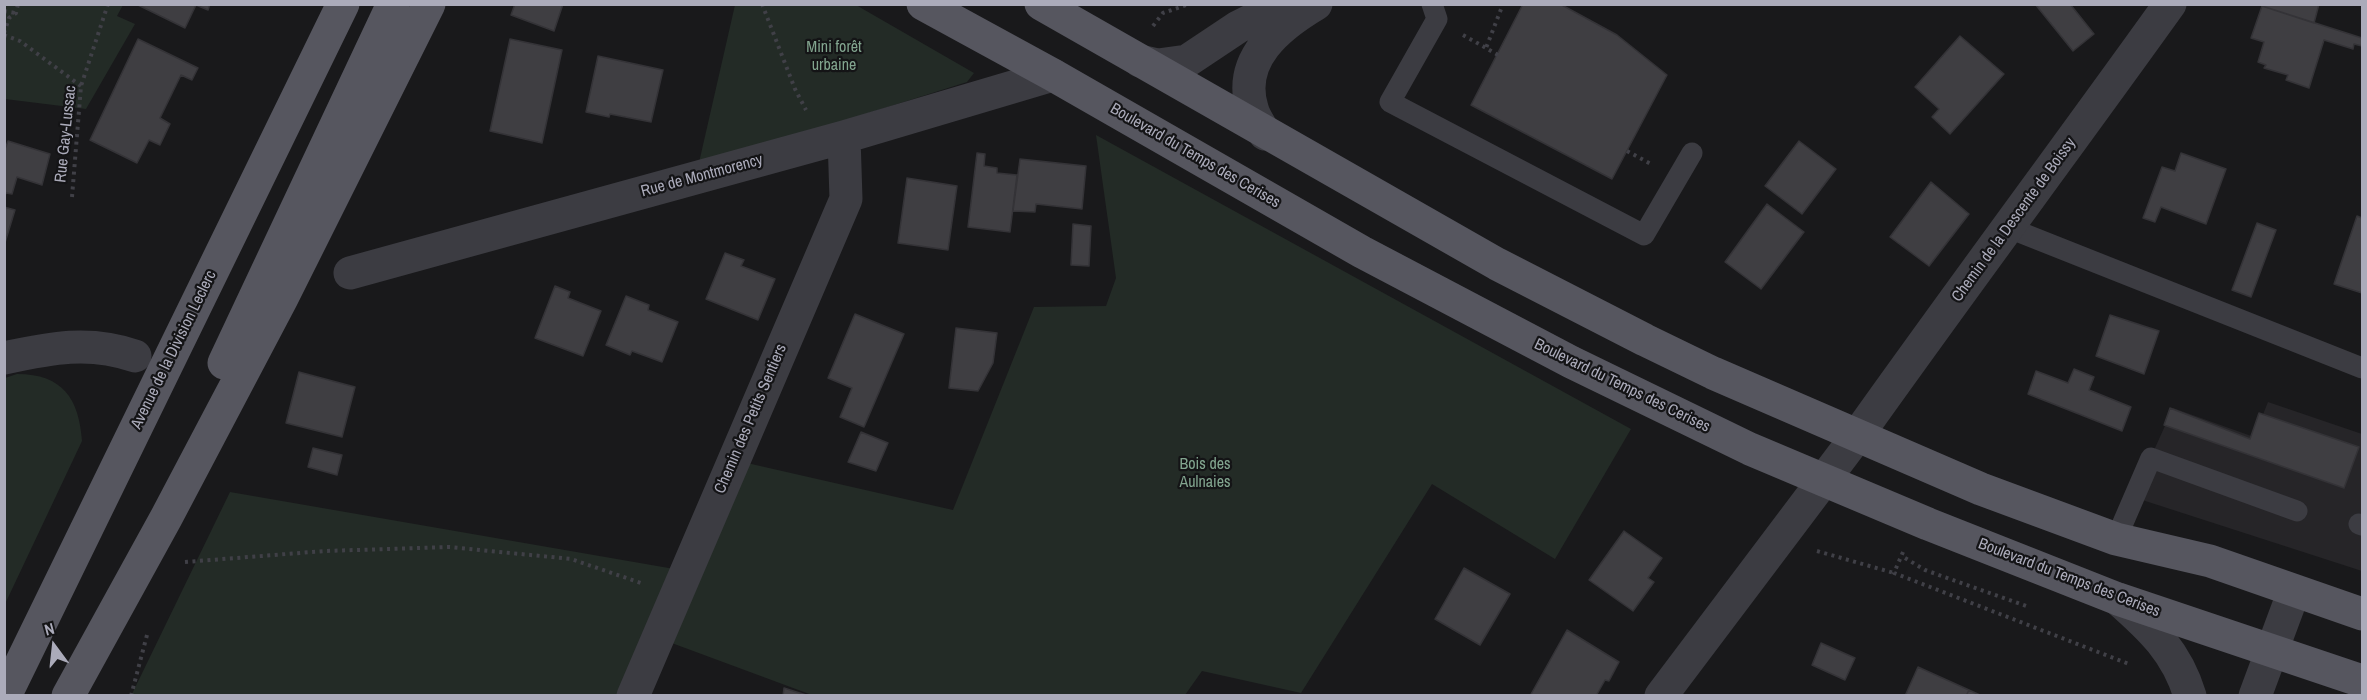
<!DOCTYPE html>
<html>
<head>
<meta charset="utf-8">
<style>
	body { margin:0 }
	#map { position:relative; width:2367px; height:700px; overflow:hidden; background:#19191b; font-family:"Archivo Narrow",sans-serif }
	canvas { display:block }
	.frame { position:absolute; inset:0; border:6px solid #ababba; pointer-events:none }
	.north { position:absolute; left:24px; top:616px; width:60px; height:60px; -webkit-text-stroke:4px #141416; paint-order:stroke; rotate:345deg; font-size:16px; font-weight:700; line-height:24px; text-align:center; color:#ababba }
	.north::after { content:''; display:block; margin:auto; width:21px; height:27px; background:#ababba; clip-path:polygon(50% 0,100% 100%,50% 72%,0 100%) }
</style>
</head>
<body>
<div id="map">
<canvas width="2367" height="700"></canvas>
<div class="frame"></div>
<div class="north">N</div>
</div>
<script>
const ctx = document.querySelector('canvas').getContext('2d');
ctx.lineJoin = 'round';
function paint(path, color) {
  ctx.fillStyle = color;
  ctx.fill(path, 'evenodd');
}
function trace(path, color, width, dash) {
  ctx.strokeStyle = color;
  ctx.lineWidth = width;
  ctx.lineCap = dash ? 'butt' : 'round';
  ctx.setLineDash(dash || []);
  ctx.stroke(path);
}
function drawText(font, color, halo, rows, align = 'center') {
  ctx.font = font + ' "Archivo Narrow",sans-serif';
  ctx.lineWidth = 4.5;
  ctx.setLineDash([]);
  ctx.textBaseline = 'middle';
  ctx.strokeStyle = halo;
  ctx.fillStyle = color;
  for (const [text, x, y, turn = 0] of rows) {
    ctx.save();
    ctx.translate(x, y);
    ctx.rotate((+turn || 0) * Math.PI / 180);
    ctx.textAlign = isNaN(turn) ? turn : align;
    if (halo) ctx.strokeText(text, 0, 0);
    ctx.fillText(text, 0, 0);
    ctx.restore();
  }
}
paint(new Path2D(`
	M 2268,402 L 2362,434 L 2362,571 L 2133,497 L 2173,408 L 2254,437 Z`), '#262528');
paint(new Path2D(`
	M 5,4 L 123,5 L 117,16 L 135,24 L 86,109 L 5,99 Z
	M 735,5 L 856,5 L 974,73 L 967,82 L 698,167 Z
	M 1096,135 L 1631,429 L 1555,559 L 1432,484 L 1301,693 L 1202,671 L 1185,695 L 812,695 L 669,642 L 747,463 L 953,510 L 1034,307 L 1106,306 L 1116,278 Z
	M 17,374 C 63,374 79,399 82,441 L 5,604 L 5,378 Z
	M 230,492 L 686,571 L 633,695 L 131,696 Z`), '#232b26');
const building = new Path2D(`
	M 136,4 L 210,4 L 208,10 L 196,5 L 185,28 Z
	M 515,4 L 563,4 L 554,31 L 511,15 Z
	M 1523,4 L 1560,4 L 1617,35 L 1667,75 L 1612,179 L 1471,105 Z
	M 2035,4 L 2070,4 L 2094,34 L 2073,51 Z
	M 2262,4 L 2319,4 L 2314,23 L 2262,6 Z
	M 2262,6 L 2362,38 L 2362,46 L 2354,44 L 2353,49 L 2324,40 L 2309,88 L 2286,80 L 2288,75 L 2264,68 L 2266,65 L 2258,62 L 2264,42 L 2251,38 Z
	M 1960,36 L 2004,74 L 1950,134 L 1932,117 L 1939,109 L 1915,87 Z
	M 138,39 L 198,68 L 192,80 L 181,75 L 160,118 L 170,124 L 160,145 L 149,140 L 137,163 L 90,140 Z
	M 510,39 L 562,50 L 542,143 L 490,131 Z
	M 598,56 L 663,70 L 651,122 L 610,114 L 609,117 L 586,112 Z
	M 8,141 L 50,154 L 42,185 L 17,177 L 12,194 L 6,193 L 4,198 L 4,152 Z
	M 1799,141 L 1836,169 L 1802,214 L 1765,186 Z
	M 977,153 L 985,154 L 984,166 L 997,168 L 997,173 L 1017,175 L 1010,232 L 968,227 Z
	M 2181,153 L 2226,169 L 2206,224 L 2161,207 L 2155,222 L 2143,218 L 2162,167 L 2175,171 Z
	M 1020,159 L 1086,166 L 1082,209 L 1036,204 L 1035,212 L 1013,211 Z
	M 907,178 L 957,186 L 948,250 L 898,243 Z
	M 1931,182 L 1969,214 L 1929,266 L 1890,237 Z
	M 1767,204 L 1804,232 L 1761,289 L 1725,262 Z
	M 4,207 L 15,210 L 4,246 Z
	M 2357,216 L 2362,218 L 2362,293 L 2334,284 Z
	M 2257,223 L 2276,230 L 2251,297 L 2232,290 Z
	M 1073,224 L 1091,226 L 1089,266 L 1071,265 Z
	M 725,253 L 744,260 L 741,266 L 775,279 L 758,320 L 706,299 Z
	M 555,286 L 570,292 L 568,298 L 601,311 L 583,356 L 535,338 Z
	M 626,296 L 649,305 L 648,310 L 678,322 L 662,362 L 632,351 L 630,355 L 606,345 Z
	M 855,314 L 904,334 L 864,427 L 840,417 L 852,388 L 828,378 Z
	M 2110,315 L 2159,331 L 2144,374 L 2096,356 Z
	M 956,328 L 997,333 L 993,363 L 978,391 L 949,388 Z
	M 2074,369 L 2094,377 L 2089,390 L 2131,407 L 2122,431 L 2028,394 L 2036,371 L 2068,383 Z
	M 299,372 L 355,387 L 342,437 L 286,423 Z
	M 2170,408 L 2250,439 L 2259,413 L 2359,447 L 2344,488 L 2164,425 Z
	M 861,432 L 888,443 L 876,471 L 848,462 Z
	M 313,448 L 342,455 L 337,475 L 308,467 Z
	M 1624,531 L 1662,558 L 1648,578 L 1654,582 L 1633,611 L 1589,580 Z
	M 1464,568 L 1510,594 L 1480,645 L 1435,619 Z
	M 1567,630 L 1619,662 L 1609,681 L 1605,680 L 1596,696 L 1530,696 Z
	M 1821,643 L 1855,658 L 1845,680 L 1812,665 Z
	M 1918,667 L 1969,690 L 1966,696 L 1905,696 Z
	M 784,688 L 809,696 L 783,696 Z
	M 1969,690 L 1982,696 L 1966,696 Z`);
paint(building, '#3f3e42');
trace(building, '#343337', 1.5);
trace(new Path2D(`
	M 762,4 L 795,89 L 806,110
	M 4,11 L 15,13
	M 1153,26 L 1163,13 L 1189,4
	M 4,33 L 9,18 L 16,13 L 18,4
	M 4,35 L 20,41 L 81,86
	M 1463,35 L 1486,48
	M 1498,55 L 1486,48 L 1503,4
	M 1627,151 L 1651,164
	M 72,197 L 81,86 L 108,4
	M 1817,551 L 1894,573
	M 1903,552 L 1894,573 L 2129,664
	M 1905,558 L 1925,570 L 2026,606
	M 185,562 L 325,551 L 450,547 L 571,559 L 641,583
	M 131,696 L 147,635`), '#404047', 4, [3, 4.5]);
trace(new Path2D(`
	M 1432,4 L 1437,19 L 1390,102 L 1644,235 L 1692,153
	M 2009,228 L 2362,368
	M 2359,524 L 2362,525
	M 2116,539 L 2151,458 L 2297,511`), '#3c3c42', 21);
trace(new Path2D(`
	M 1140,61 L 1158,65 L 1187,61 L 1238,27 L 1284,4
	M 1265,134 C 1261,126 1254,117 1252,108 C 1237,59 1279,26 1316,4
	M 350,273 L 844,137 L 1053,75
	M 4,358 C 51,348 89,340 135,356
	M 2118,599 C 2151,628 2177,652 2190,696
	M 633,696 L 846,199 L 844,137
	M 1661,696 L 1857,436 C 1960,291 2066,149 2170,4
	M 2255,696 L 2294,591`), '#3c3c42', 33);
trace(new Path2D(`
	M 923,4 L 1053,75 L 1362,252 L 1571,362 L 1750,449 L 1928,524 L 2118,599 L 2362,681
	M 1041,4 L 1497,264 L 1645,340 L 1713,373 L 1981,489 L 2116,539 L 2210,561 L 2362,614
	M 224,363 L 393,4
	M 5,696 L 343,4
	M 68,696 L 166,518 L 282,298 L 429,4`), '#56565f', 33);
drawText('16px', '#82a58f', '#141416', [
	["Mini forêt",834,48],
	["urbaine",834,66],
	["Bois des",1205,465],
	["Aulnaies",1205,483]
]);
drawText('16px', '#ababba', '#141416', [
	["Rue Gay-Lussac",66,134,-84],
	["Boulevard du Temps des Cerises",1195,156,30],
	["Rue de Montmorency",702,176,-15],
	["Chemin de la Descente de Boissy",2014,220,-54],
	["Avenue de la Division Leclerc",174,350,-64],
	["Boulevard du Temps des Cerises",1622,386,26],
	["Chemin des Petits Sentiers",751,419,-67],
	["Boulevard du Temps des Cerises",2069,578,21]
]);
</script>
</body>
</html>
